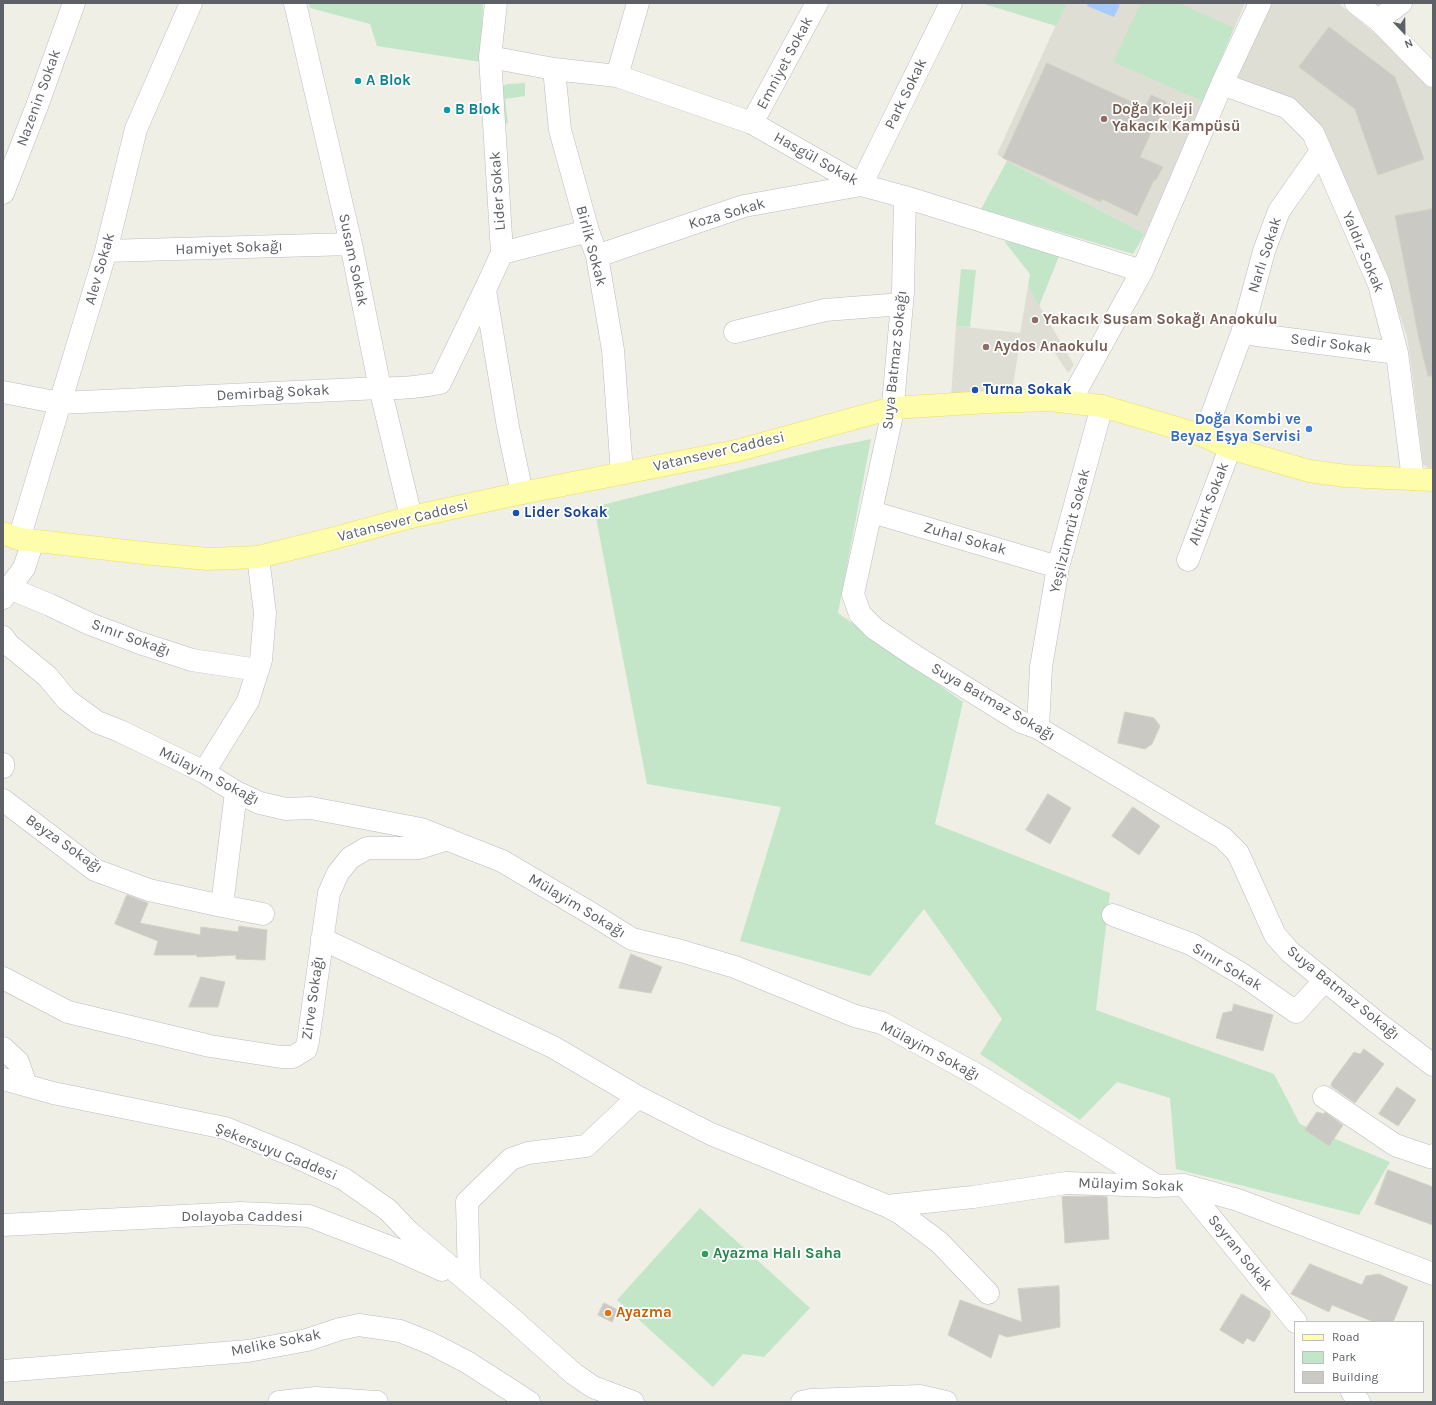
<!DOCTYPE html>
<html>
<head>
<meta charset="utf-8">
<style>
	body { margin:0 }
	#map { position:relative; width:1436px; height:1405px; overflow:hidden; background:#efefe6; font-family:Karla,sans-serif }
	canvas { display:block }
	.frame { position:absolute; inset:0; border:4px solid #5d6066; pointer-events:none }
	.legend { position:absolute; left:1294px; top:1321px; width:130px; height:72px; box-sizing:border-box; background:#fff; border:1px solid #bebfc2; margin:0; padding:5px 7px; list-style:none; font-size:12px; color:#5d6066 }
	.legend li { display:flex; align-items:center; gap:8px; height:20px }
	.legend b { width:20px; border:1px solid #bebfc2 }
	.north { position:absolute; left:1384px; top:12px; width:40px; height:40px; -webkit-text-stroke:3px #fff; paint-order:stroke; rotate:158deg; font-size:11px; font-weight:700; line-height:16px; text-align:center; color:#5d6066 }
	.north::after { content:''; display:block; margin:auto; width:14px; height:18px; background:#5d6066; clip-path:polygon(50% 0,100% 100%,50% 72%,0 100%) }
</style>
</head>
<body>
<div id="map">
<canvas width="1436" height="1405"></canvas>
<div class="frame"></div>
<ul class="legend">
<li><b style="height:5px;background:#fefdac"></b>Road</li>
<li><b style="height:11px;background:#c3e6c8"></b>Park</li>
<li><b style="height:11px;background:#cac9c3"></b>Building</li>
</ul>
<div class="north">N</div>
</div>
<script>
const ctx = document.querySelector('canvas').getContext('2d');
ctx.lineJoin = 'round';
function paint(path, color) {
  ctx.fillStyle = color;
  ctx.fill(path, 'evenodd');
}
function trace(path, color, width, dash) {
  ctx.strokeStyle = color;
  ctx.lineWidth = width;
  ctx.lineCap = dash ? 'butt' : 'round';
  ctx.setLineDash(dash || []);
  ctx.stroke(path);
}
function drawText(font, color, halo, rows, align = 'center') {
  ctx.font = font + ' Karla,sans-serif';
  ctx.lineWidth = 3.5;
  ctx.setLineDash([]);
  ctx.textBaseline = 'middle';
  ctx.strokeStyle = halo;
  ctx.fillStyle = color;
  for (const [text, x, y, turn = 0] of rows) {
    ctx.save();
    ctx.translate(x, y);
    ctx.rotate((+turn || 0) * Math.PI / 180);
    ctx.textAlign = isNaN(turn) ? turn : align;
    if (halo) ctx.strokeText(text, 0, 0);
    ctx.fillText(text, 0, 0);
    ctx.restore();
  }
}
paint(new Path2D(`
	M 1066,3 L 1245,3 L 1145,234 L 1007,161 L 997,154 Z
	M 1272,3 L 1338,3 L 1395,50 L 1433,89 L 1433,468 L 1428,468 L 1423,464 L 1410,357 L 1407,337 L 1390,285 L 1338,165 L 1242,82 L 1238,76 L 1255,36 Z
	M 1028,286 L 1074,365 L 1068,373 L 1055,353 L 1019,347 L 1012,392 L 951,396 L 956,326 L 1020,333 Z`), '#dfded4');
paint(new Path2D(`
	M 309,3 L 483,3 L 481,62 L 377,46 L 370,24 L 310,8 Z
	M 981,3 L 1067,3 L 1056,26 Z
	M 1141,3 L 1179,3 L 1234,28 L 1202,101 L 1113,62 Z
	M 525,83 L 525,96 L 505,99 L 508,123 L 504,124 L 502,87 L 507,84 Z
	M 1007,161 L 1145,234 L 1133,254 L 981,209 Z
	M 1004,241 L 1023,244 L 1059,256 L 1039,306 L 1028,286 L 1030,274 Z
	M 961,269 L 976,270 L 970,327 L 956,326 Z
	M 871,439 L 838,613 L 963,702 L 935,824 L 1110,893 L 1096,1010 L 1274,1074 L 1300,1124 L 1390,1162 L 1359,1215 L 1176,1169 L 1170,1098 L 1117,1082 L 1080,1120 L 980,1054 L 1002,1019 L 924,909 L 870,976 L 740,941 L 781,807 L 647,784 L 594,507 L 823,449 Z
	M 700,1208 L 810,1308 L 764,1357 L 743,1354 L 713,1387 L 617,1300 Z`), '#c3e6c8');
paint(new Path2D(`
	M 1088,3 L 1116,3 L 1120,5 L 1114,17 L 1087,6 Z`), '#a7cbfe');
const building = new Path2D(`
	M 1329,27 L 1395,77 L 1424,159 L 1378,175 L 1355,109 L 1299,67 Z
	M 1047,63 L 1145,108 L 1151,95 L 1167,102 L 1158,121 L 1160,128 L 1152,130 L 1140,157 L 1163,167 L 1156,180 L 1154,180 L 1137,216 L 1102,199 L 1101,202 L 1003,158 Z
	M 1433,209 L 1433,376 L 1428,376 L 1419,339 L 1395,216 Z
	M 1125,712 L 1154,718 L 1160,726 L 1152,744 L 1145,749 L 1118,743 Z
	M 1048,794 L 1071,808 L 1050,844 L 1026,830 Z
	M 1133,807 L 1160,826 L 1139,855 L 1112,836 Z
	M 127,895 L 148,903 L 140,923 L 200,935 L 201,927 L 238,932 L 239,926 L 267,930 L 265,960 L 236,959 L 236,955 L 197,957 L 197,955 L 154,955 L 158,941 L 115,924 Z
	M 631,954 L 662,967 L 651,993 L 619,988 Z
	M 201,977 L 225,982 L 218,1007 L 189,1007 Z
	M 1234,1004 L 1273,1015 L 1263,1051 L 1216,1038 L 1223,1013 L 1232,1011 Z
	M 1364,1049 L 1384,1064 L 1355,1103 L 1331,1086 L 1332,1082 L 1354,1052 L 1360,1054 Z
	M 1397,1087 L 1416,1100 L 1398,1126 L 1379,1114 Z
	M 1317,1112 L 1324,1114 L 1325,1112 L 1343,1125 L 1329,1146 L 1305,1130 Z
	M 1388,1170 L 1433,1187 L 1433,1225 L 1375,1204 Z
	M 1096,1196 L 1107,1197 L 1109,1239 L 1065,1243 L 1062,1197 Z
	M 1310,1264 L 1362,1285 L 1366,1276 L 1379,1274 L 1408,1287 L 1393,1322 L 1374,1322 L 1332,1305 L 1329,1312 L 1291,1294 Z
	M 1059,1286 L 1060,1327 L 1007,1337 L 999,1334 L 991,1358 L 948,1335 L 960,1300 L 1022,1322 L 1018,1289 Z
	M 1242,1294 L 1270,1311 L 1270,1316 L 1254,1342 L 1247,1338 L 1243,1344 L 1220,1330 Z
	M 604,1303 L 618,1310 L 612,1322 L 598,1315 Z`);
paint(building, '#cac9c3');
trace(building, '#d4d1c4', 1);
const minor = new Path2D(`
	M 295,3 L 351,244 L 380,388 L 411,517
	M 496,3 L 490,57 L 502,253 L 485,290 L 508,427 L 522,493
	M 1356,3 L 1378,20 L 1433,76
	M 1378,20 L 1401,3
	M 490,57 L 554,69 L 617,76 L 752,123 L 861,185 L 905,197 L 1142,271
	M 554,69 L 560,130 L 588,231 L 597,256 L 613,350 L 622,473
	M 617,76 L 638,3
	M 1222,84 L 1288,108 L 1313,133 L 1379,284 L 1397,353 L 1413,479
	M 752,123 L 817,3
	M 3,193 L 37,106 L 74,3
	M 905,197 L 903,292 L 892,415 L 853,594 L 860,614 L 875,629 L 915,656 L 1021,722 L 1038,728 L 1223,838 L 1238,853 L 1275,935 L 1290,952 L 1375,1021 L 1433,1065
	M 106,251 L 351,244
	M 502,253 L 588,231
	M 597,256 L 744,206 L 861,185 L 951,3
	M 735,332 L 825,310 L 902,304
	M 1242,333 L 1397,353
	M 3,392 L 60,403 L 380,388 C 401,389 420,387 440,383 L 485,290
	M 1070,402 L 1142,271 L 1222,84 L 1260,3
	M 1204,436 L 1242,333 L 1264,251 L 1279,211 L 1321,151
	M 872,512 L 1058,567
	M 19,539 L 60,403 L 106,251 L 136,129 L 191,3
	M 1188,560 L 1230,448
	M 9,588 L 50,605 L 90,624 L 140,643 L 192,660 L 258,670
	M 3,598 L 9,588 L 24,568 L 33,541
	M 3,637 L 9,645 L 47,676 L 67,700 L 97,722 L 120,731 L 204,772 L 236,792 L 260,803 L 286,809 L 311,808 L 421,829 L 502,861 L 592,914 L 632,939 L 681,951 L 735,967 L 855,1016 L 882,1023 L 979,1076 L 1087,1142 L 1157,1186
	M 1038,728 L 1041,667 L 1058,567 L 1102,406
	M 3,764 L 3,767
	M 204,772 L 248,701 L 261,660 L 265,613 L 258,557
	M 3,800 L 95,870 L 149,890 L 222,906 L 236,792
	M 222,906 L 263,914
	M 1113,915 L 1191,944 L 1243,975 L 1296,1012 L 1325,980
	M 322,939 L 553,1047 L 638,1097 L 711,1134 L 887,1206 L 900,1213 L 939,1242 L 988,1293
	M 3,978 L 68,1012 L 210,1046 L 281,1057 L 293,1057 L 306,1049 L 308,1041 L 329,893 L 338,873 L 350,858 L 367,848 L 419,848 L 448,839
	M 3,1048 L 18,1062 L 26,1085
	M 3,1079 L 53,1093 L 225,1128 L 294,1156 L 344,1179 L 388,1210 L 409,1232 L 510,1317 L 574,1374 L 593,1387 L 633,1402
	M 1324,1097 L 1395,1145 L 1430,1157 L 1433,1155
	M 1184,1185 L 1296,1322
	M 887,1206 L 973,1197 L 1066,1183 L 1157,1186 L 1184,1185 L 1238,1200 L 1433,1274
	M 3,1225 L 241,1213 L 309,1216 L 395,1249 L 442,1270
	M 469,1282 L 467,1202 L 511,1159 L 528,1153 L 586,1146 L 638,1097
	M 3,1371 L 248,1351 L 307,1340 L 340,1329 L 359,1325 L 400,1331 L 430,1343 L 467,1362 L 529,1402
	M 1352,1392 L 1359,1402
	M 279,1402 L 316,1398 L 377,1402
	M 802,1402 L 811,1400 L 920,1396 L 946,1402`);
const major = new Path2D(`
	M 3,533 L 19,539 L 153,554 L 208,559 L 258,557 L 331,539 L 411,517 L 522,493 L 736,451 L 892,408 L 988,402 L 1050,400 L 1102,406 L 1204,436 L 1230,448 L 1309,471 L 1346,476 L 1433,480`);
trace(minor, '#babcc1', 23);
trace(major, '#f0dc5e', 23);
trace(minor, '#fff', 22);
trace(major, '#fefdac', 22);
for (const [x, y, r, color] of [
	[358,81,4,"#0f9aa8"],
	[447,110,4,"#0f9aa8"],
	[1104,119,4,"#8d6e63"],
	[1035,320,4,"#8d6e63"],
	[986,347,4,"#8d6e63"],
	[975,390,4,"#1a4fb4"],
	[1309,429,4,"#3f7fe0"],
	[516,513,4,"#1a4fb4"],
	[705,1254,4,"#2e9e5b"],
	[608,1313,4,"#e8710a"]
]) {
  const dot = new Path2D();
  dot.arc(x, y, r, 0, 2 * Math.PI);
  ctx.fillStyle = color;
  ctx.fill(dot);
  trace(dot, '#fff', 1.5);
}
drawText('15px', '#5d6066', '#fff', [
	["Emniyet Sokak",785,63,-62],
	["Park Sokak",906,94,-64],
	["Nazenin Sokak",39,98,-70],
	["Hasgül Sokak",816,159,29],
	["Lider Sokak",498,191,-94],
	["Koza Sokak",727,214,-16],
	["Birlik Sokak",591,246,75],
	["Hamiyet Sokağı",229,248,-2],
	["Yaldız Sokak",1363,252,67],
	["Narlı Sokak",1265,255,-72],
	["Susam Sokak",353,260,78],
	["Alev Sokak",100,269,-74],
	["Sedir Sokak",1331,344,7],
	["Suya Batmaz Sokağı",895,360,-84],
	["Demirbağ Sokak",273,393,-3],
	["Vatansever Caddesi",719,452,-13],
	["Altürk Sokak",1209,504,-69],
	["Vatansever Caddesi",403,521,-14],
	["Yeşilzümrüt Sokak",1070,531,-76],
	["Zuhal Sokak",965,539,16],
	["Sınır Sokağı",131,638,20],
	["Suya Batmaz Sokağı",993,702,30],
	["Mülayim Sokağı",209,776,27],
	["Beyza Sokağı",64,844,35],
	["Mülayim Sokağı",577,906,31],
	["Sınır Sokak",1227,967,31],
	["Suya Batmaz Sokağı",1343,993,39],
	["Zirve Sokağı",313,998,-82],
	["Mülayim Sokağı",930,1051,28],
	["Şekersuyu Caddesi",276,1152,22],
	["Mülayim Sokak",1131,1185,2],
	["Dolayoba Caddesi",242,1217],
	["Seyran Sokak",1240,1253,51],
	["Melike Sokak",276,1343,-11]
]);
drawText('bold 15px', '#0d838f', '#fff', [
	["A Blok",366,81],
	["B Blok",455,110]
], 'left');
drawText('bold 15px', '#785e54', '#fff', [
	["Doğa Koleji",1112,110],
	["Yakacık Kampüsü",1112,127],
	["Yakacık Susam Sokağı Anaokulu",1043,320],
	["Aydos Anaokulu",994,347]
], 'left');
drawText('bold 15px', '#164399', '#fff', [
	["Turna Sokak",983,390],
	["Lider Sokak",524,513]
], 'left');
drawText('bold 15px', '#366cbe', '#fff', [
	["Doğa Kombi ve",1301,420],
	["Beyaz Eşya Servisi",1301,437]
], 'right');
drawText('bold 15px', '#27864d', '#fff', [
	["Ayazma Halı Saha",713,1254]
], 'left');
drawText('bold 15px', '#c56008', '#fff', [
	["Ayazma",616,1313]
], 'left');
</script>
</body>
</html>
